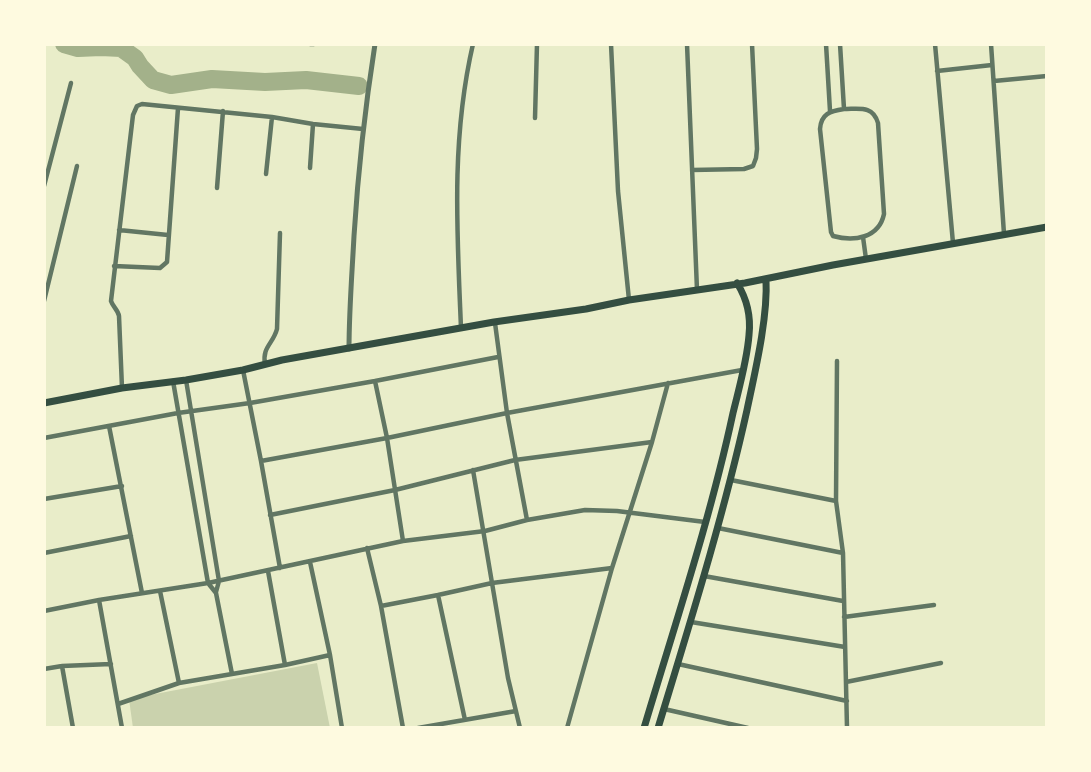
<!DOCTYPE html>
<html>
<head>
<meta charset="utf-8">
<style>
	body { margin:0 }
	#map { position:relative; width:1091px; height:772px; overflow:hidden; background:#e9edc9; font-family:"Sofia Sans Condensed",sans-serif }
	canvas { display:block }
	.frame { position:absolute; inset:0; border:46px solid #fefae0; pointer-events:none }
</style>
</head>
<body>
<div id="map">
<canvas width="1091" height="772"></canvas>
<div class="frame"></div>
</div>
<script>
const ctx = document.querySelector('canvas').getContext('2d');
ctx.lineJoin = 'round';
function paint(path, color) {
  ctx.fillStyle = color;
  ctx.fill(path, 'evenodd');
}
function trace(path, color, width, dash) {
  ctx.strokeStyle = color;
  ctx.lineWidth = width;
  ctx.lineCap = dash ? 'butt' : 'round';
  ctx.setLineDash(dash || []);
  ctx.stroke(path);
}
paint(new Path2D(`
	M 317,663 L 330,728 L 133,728 L 129,699 Z`), '#cad2ad');
trace(new Path2D(`
	M 64,44 L 78,48 L 101,47 L 121,48 L 135,58 L 140,66 L 153,80 L 171,85 L 212,79 L 265,82 L 306,80 L 359,86`), '#a3b18a', 18);
trace(new Path2D(`
	M 310,44 L 314,44
	M 611,44 L 618,191 L 629,300
	M 687,44 L 697,290
	M 826,44 L 830,111
	M 840,44 L 844,109
	M 935,44 L 953,243
	M 991,44 L 1004,234
	M 937,71 L 992,65
	M 994,81 L 1047,76
	M 844,109 C 859,109 873,105 878,123 L 884,214 C 879,238 854,242 833,236 L 831,232 L 820,129 C 821,114 830,111 844,109 Z
	M 535,118 L 537,44
	M 310,168 L 313,124
	M 692,170 L 744,169 L 753,166 L 756,158 L 757,149 L 752,44
	M 266,174 L 272,117
	M 44,186 L 71,83
	M 217,188 L 223,111
	M 119,230 L 168,235
	M 863,237 L 866,259
	M 114,266 L 160,268 L 167,262 L 178,108
	M 44,301 L 77,166
	M 495,323 L 507,413 L 527,520
	M 461,328 C 457,231 451,139 473,44
	M 837,361 L 836,501 L 843,553 L 847,728
	M 265,364 C 262,347 273,344 277,329 L 280,233
	M 243,370 L 261,461 L 280,568
	M 186,380 L 219,581 L 216,592
	M 173,381 L 208,583 L 216,593 L 232,674
	M 375,381 L 387,438 L 403,541
	M 122,388 L 119,316 C 118,310 113,307 111,301 L 133,115 L 137,106 L 142,104 L 272,117 L 313,124 L 363,129
	M 109,426 L 142,593
	M 44,438 L 178,413 L 250,403 L 375,381 L 498,357
	M 261,461 L 387,438 L 507,413 L 742,370
	M 473,470 L 508,678 L 520,728
	M 731,480 L 836,501
	M 44,499 L 122,486
	M 270,515 L 395,490 L 515,460 L 652,442
	M 718,528 L 843,553
	M 367,548 L 381,606 L 403,728
	M 44,553 L 131,536
	M 310,562 L 330,655 L 342,728
	M 268,571 L 285,665
	M 704,576 L 843,601
	M 160,591 L 179,683
	M 438,595 L 492,583 L 612,568
	M 99,600 L 122,728
	M 381,606 L 438,595 L 465,720
	M 44,611 L 99,600 L 208,583 L 403,541 L 485,531 L 527,520 L 585,510 L 617,511 L 705,522
	M 844,617 L 934,605
	M 691,622 L 845,647
	M 678,664 L 847,701
	M 62,666 L 73,728
	M 44,669 L 62,666 L 111,664
	M 846,682 L 941,663
	M 118,704 L 179,683 L 285,665 L 330,655
	M 664,709 L 748,728
	M 418,728 L 516,711
	M 567,728 L 612,568 L 652,442 L 668,383`), '#617663', 4.5);
trace(new Path2D(`
	M 349,349 C 349,312 352,274 354,236 C 358,172 365,108 375,44`), '#617663', 5);
trace(new Path2D(`
	M 44,403 L 122,388 L 186,380 L 243,370 L 282,360 L 494,322 L 586,309 L 629,300 L 745,283 L 833,265 L 1047,227
	M 644,728 C 675,624 710,520 733,413 C 739,388 747,361 749,335 C 751,317 747,299 737,283
	M 658,728 C 690,623 723,518 747,410 C 755,372 768,318 766,279`), '#344e41', 7);
</script>
</body>
</html>
